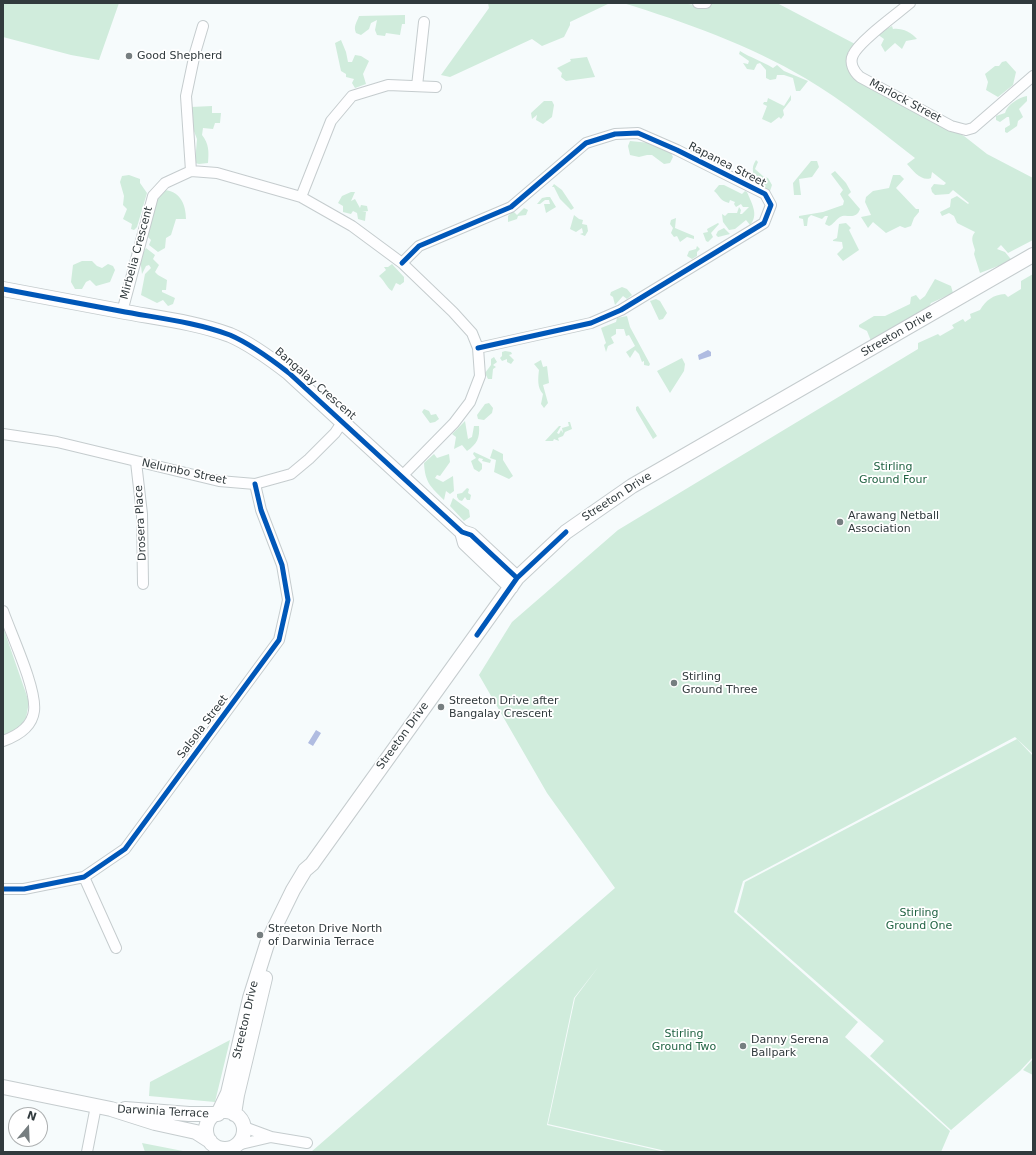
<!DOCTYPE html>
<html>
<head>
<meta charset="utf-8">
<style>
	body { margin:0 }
	#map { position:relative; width:1036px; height:1155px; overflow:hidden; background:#f6fbfc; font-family:"DejaVu Sans",sans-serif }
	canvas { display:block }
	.frame { position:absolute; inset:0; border:4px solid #313a3d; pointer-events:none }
	.north { position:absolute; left:8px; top:1107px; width:40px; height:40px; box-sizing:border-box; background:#fff; border:1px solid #adb0b1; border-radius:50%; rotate:19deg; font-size:11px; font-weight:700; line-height:16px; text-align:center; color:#313a3d }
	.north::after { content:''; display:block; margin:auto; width:14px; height:18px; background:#767e80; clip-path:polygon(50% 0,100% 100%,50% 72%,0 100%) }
</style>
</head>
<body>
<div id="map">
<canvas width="1036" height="1155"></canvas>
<div class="frame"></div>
<div class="north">N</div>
</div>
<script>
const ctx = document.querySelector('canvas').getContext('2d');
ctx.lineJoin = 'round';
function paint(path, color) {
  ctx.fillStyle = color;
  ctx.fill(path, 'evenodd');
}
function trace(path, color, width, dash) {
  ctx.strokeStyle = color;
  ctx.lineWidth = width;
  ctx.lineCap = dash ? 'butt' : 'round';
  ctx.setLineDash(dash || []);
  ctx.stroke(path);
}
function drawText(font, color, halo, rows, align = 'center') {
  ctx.font = font + ' "DejaVu Sans",sans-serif';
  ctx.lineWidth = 3.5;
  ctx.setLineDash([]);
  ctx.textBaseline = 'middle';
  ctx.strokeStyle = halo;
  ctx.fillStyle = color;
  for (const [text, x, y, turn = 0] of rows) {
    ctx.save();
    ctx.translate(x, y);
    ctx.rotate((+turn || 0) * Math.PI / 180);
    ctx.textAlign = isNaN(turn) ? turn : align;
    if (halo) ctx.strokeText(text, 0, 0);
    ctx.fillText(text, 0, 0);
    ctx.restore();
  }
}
paint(new Path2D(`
	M 3,3 L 119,3 L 99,60 L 71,55 L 3,37 Z
	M 488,3 L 610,3 L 570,22 L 570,25 L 564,37 L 542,46 L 532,39 L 450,77 L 441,75 L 489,8 Z
	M 623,3 L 679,3 L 706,6 L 710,3 L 777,3 L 855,44 C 844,55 844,66 854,78 L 964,136 L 987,154 L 1033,178 L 1033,240 L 1008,253 L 1001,245 L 997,249 L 1005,252 L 1014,263 L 1004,269 L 998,266 L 980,273 L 974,254 L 975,250 C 973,243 970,238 975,232 L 957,223 L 954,216 L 949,213 L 942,216 L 940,212 L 950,207 L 951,199 L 957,196 L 968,204 L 969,203 L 953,190 L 949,194 L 935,195 L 932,192 L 931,188 L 934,184 L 944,185 L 946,183 L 932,172 L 931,178 C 922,182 913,171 907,164 L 915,158 C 879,130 844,101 805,78 C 749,45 685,22 623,3 Z
	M 405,15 L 405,24 L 402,24 L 400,35 L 386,33 L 385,36 L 377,35 L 375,30 L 377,20 L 371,23 L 369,29 L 361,35 L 356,33 C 353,26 357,22 359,16 Z
	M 892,26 L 893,29 C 902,28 911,32 917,39 L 906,41 L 902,49 L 895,43 L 885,52 L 881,45 L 884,39 L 877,34 Z
	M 341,40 L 346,52 L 348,62 L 352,62 L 355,55 L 361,56 L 369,61 L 363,74 L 366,84 L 355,88 L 352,83 L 354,79 L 346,77 L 346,74 L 341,71 L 335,43 Z
	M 740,51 C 751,58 762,61 773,68 L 777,65 L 784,71 L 808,81 L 800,91 L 796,91 L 793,78 L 784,75 L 777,75 L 776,79 L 770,80 L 766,78 L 766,70 L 760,63 L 757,64 L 754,70 L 747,69 L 743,63 L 748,64 L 749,61 L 739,54 Z
	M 587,57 L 595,77 L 566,81 L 561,77 L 562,73 L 557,68 L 571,61 L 570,59 Z
	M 1006,61 L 1016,72 L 1013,85 L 998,97 L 986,90 L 988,82 L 985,74 L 995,66 L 999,66 L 1002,62 Z
	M 791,95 L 791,100 L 783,110 L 784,115 L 781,119 L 779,117 L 771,123 L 762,119 L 767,106 L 763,104 L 764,102 L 767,102 L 768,98 L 784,106 Z
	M 1027,96 L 1027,101 L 1019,109 L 1023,117 L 1018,121 L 1017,126 L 1007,133 L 1005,132 L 1005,128 L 1010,125 L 1009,117 L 1007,117 L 1000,122 L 996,120 L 996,116 L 1005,113 C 1007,105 1019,97 1027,96 Z
	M 544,101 L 552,101 L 554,105 L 552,117 L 543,124 L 536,120 L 537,115 L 532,119 L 531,113 Z
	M 212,106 L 212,113 L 221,113 L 220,123 L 215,123 L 213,129 L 203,128 L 202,135 C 209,144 209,151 208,163 L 199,164 L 195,163 L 197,139 L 190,121 L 191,107 Z
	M 630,141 L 650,143 L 670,151 L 673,157 L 670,163 L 664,164 L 652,155 L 647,155 L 639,157 L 630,155 L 628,146 Z
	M 756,160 L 758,162 L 755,169 L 764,177 L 768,178 L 772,185 L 770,191 L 766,192 L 761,189 L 761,185 L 756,183 C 754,173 750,169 756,160 Z
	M 811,161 L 817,161 L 819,167 L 812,177 L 799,179 L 801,195 L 794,195 L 793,183 Z
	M 835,171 L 846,183 L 851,192 L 848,195 L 860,209 C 856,221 846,213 840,217 C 835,220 834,224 829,226 L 825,224 L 828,216 L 825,216 L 822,219 L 811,215 L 808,218 L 807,226 L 804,226 L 803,219 L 799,218 L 799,216 L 823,212 L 843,205 L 844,201 L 840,194 L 843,190 L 831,174 Z
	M 129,175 L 140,179 L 140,183 L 147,193 L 137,227 L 134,230 L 131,229 L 132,224 L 123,219 L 127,209 L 123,205 L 124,196 L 120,182 L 122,176 Z
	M 893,175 L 900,175 L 904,179 L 896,188 L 916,209 L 919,209 L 919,212 L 914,218 L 911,226 L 905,228 L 900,226 L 886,233 L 873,222 L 868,228 L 861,217 L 871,215 L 865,202 L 866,197 L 873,191 L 889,188 Z
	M 554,184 L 562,190 L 574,208 L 571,210 L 560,199 L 554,187 L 552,187 Z
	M 719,185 L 724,185 L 742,194 L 745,191 L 747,192 C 752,204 759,215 750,225 L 746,220 L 735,229 L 729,230 L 723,222 L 722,214 L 725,216 L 728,213 L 737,213 L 739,207 L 741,210 L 740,214 L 742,214 L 749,207 L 743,207 L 741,204 L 736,207 L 734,204 L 735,202 L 730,200 L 729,203 C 720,201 720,196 714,191 Z
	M 160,190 C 179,189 186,203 186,219 L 176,219 L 171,235 L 166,238 L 165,248 L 158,252 L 149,245 L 151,240 L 147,236 L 148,221 L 154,215 L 152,211 Z
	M 351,192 L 355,192 L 351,201 L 355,199 L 360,208 L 361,205 L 367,206 L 368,211 L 362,212 L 366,212 L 365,221 L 358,219 L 357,213 L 353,211 L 351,214 L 343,212 L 343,206 L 338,203 L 342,196 Z
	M 547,197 L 550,197 L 556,207 L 546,213 L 544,204 L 550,204 L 549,200 L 545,200 L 540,204 L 537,204 L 542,198 Z
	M 524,208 L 528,210 L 526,215 L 518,216 L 517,219 L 508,222 L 508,216 L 513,211 L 517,215 Z
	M 574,215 L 579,219 L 583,220 L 582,224 L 587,225 L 588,231 L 585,236 L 580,234 L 583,233 L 582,228 L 576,232 L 570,229 Z
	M 676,218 L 675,228 L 694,236 L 694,239 L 687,237 L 680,242 L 677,236 L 674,237 L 671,233 L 673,228 L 670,224 L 671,220 Z
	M 718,223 L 719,224 L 711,233 L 713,237 L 708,242 L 706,241 L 703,233 L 708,232 L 707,229 Z
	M 846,223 L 851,228 L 849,230 L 859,250 L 843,261 L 837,254 L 843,248 L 842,242 L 833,241 L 833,240 L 837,238 L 839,224 Z
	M 724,228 L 730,234 L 718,237 L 716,235 L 718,231 Z
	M 697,246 L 700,249 L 697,252 L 697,256 L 692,259 L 687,256 L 689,251 L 696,249 Z
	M 146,248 L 155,255 L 153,259 L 159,265 L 155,272 L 158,275 L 167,280 L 166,290 L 162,290 L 162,292 L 175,298 L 173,304 L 168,306 L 163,300 L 157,303 L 141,295 L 145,274 L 151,268 L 149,265 L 146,266 L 142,274 L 140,258 Z
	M 82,261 L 92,261 L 97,266 L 102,268 L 108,264 L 113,266 L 115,270 L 110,282 L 96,286 L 90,280 L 86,282 L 82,289 L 75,289 L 71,282 L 73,265 Z
	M 392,264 L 404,277 L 404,282 L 400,285 L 396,283 L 392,291 C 386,287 385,281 379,276 L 386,270 L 384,267 L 388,267 Z
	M 1033,274 L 1033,754 L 1015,737 L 743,881 L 734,912 L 858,1022 L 845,1037 L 950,1131 L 941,1152 L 670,1152 L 548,1124 L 575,998 L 599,966 L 574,998 L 547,1125 L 665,1152 L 311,1152 L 615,888 L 547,793 L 479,675 L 512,622 L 618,530 L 918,349 L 918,343 L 938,334 L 940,336 L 954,328 L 952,325 L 963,319 L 965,322 L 971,318 L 970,314 L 980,310 C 986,300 993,295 1005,294 L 1008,297 L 1021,289 L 1021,281 Z
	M 935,279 L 951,286 L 953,293 L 931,303 L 927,310 L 871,341 L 867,331 L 859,327 L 859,325 L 874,316 L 885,316 L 910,304 L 911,297 L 916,295 L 920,300 L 925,296 Z
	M 622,287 L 627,289 L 632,295 L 627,299 L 623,296 L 615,305 L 613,297 L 610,295 L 611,292 Z
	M 656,299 L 660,301 L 667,313 L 663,319 L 659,320 L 650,301 Z
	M 627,316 L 630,327 L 650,364 L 649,366 L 644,365 L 644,361 L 642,362 L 639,354 L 635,350 L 630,358 L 626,352 L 635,346 L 629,335 L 626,336 L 624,329 L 616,329 L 616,334 L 611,337 L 614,343 L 608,346 L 606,352 L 604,345 L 606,343 L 601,328 L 616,322 L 617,318 Z
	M 505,351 L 511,352 L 512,354 L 509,355 L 514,360 L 511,364 L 507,362 L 507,359 L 502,361 L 500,358 L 502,356 L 502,352 Z
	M 494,357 L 497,362 L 493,365 L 496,367 L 493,369 L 492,379 L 488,379 L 485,373 L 491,365 L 491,359 Z
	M 682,358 L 685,364 L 684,371 L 670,393 L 657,371 Z
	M 541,360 L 543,367 L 547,366 L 549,383 L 543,385 L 548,403 L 544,408 L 541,404 L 543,394 C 537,388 538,378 539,370 L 534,364 Z
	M 489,403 L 493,408 L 492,413 L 484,420 L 478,419 L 477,415 L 485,404 Z
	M 638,406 L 657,436 L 653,439 L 636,410 L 636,407 Z
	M 424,409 L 429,411 L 431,415 L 436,414 L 439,419 L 435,422 L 430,423 L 422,412 Z
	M 465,421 L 468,439 L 472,437 L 474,426 L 479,426 C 480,438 477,444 467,451 L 462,445 L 454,449 L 456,437 L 452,434 Z
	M 568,422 L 570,422 L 572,429 L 565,432 L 563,436 L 558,438 L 559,441 L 554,439 L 553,441 L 545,441 L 559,426 L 561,426 L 557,433 L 559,434 L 561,430 L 563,433 L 562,428 L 569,426 Z
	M 493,449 L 503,454 L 503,460 L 513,476 L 509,479 L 494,472 L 496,460 L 490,458 Z
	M 474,452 L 491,460 L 490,463 L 482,461 L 483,459 L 479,458 L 478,460 L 482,464 L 482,469 L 479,472 L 474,469 L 471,461 L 476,458 L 473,454 Z
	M 434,454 L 437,458 L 449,454 L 450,462 L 440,476 L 437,475 L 435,478 L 443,482 L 453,476 L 454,491 L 450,494 L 446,491 L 444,500 C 431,487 425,483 424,463 Z
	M 467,488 L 469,489 L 468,493 L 471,495 L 470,500 L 467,500 L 465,497 L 462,501 L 459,500 L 457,497 L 457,494 L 462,493 Z
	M 453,498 L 469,510 L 470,517 L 464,521 L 450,506 Z
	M 3,627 L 29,702 L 26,718 L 18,729 L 3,735 Z
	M 1017,739 L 1033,756 L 1033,1057 L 1020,1071 L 951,1130 L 870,1056 L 884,1041 L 737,912 L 745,882 Z
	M 230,1040 L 215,1102 L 149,1096 L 150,1082 Z
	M 1033,1059 L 1033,1075 L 1023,1070 Z
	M 142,1143 L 188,1152 L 145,1152 Z`), '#d0ecdc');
paint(new Path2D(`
	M 708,350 L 711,352 L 711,356 L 699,360 L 698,355 Z
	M 316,730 L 321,733 L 313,746 L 308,743 Z`), '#b0bce1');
const street = new Path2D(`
	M 698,3 L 706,3
	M 910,3 C 897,14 859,41 853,55 C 849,63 854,72 860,77 L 951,126 L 966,130 L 973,128 L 1033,76
	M 417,86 L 424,22
	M 191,171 L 186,96 L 195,53 L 203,26
	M 301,197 L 331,121 L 352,96 L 388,85 L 436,87
	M 402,263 L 419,246 L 511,207 L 586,143 L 615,134 L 638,133 L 677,150 L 765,194 L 771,205 L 764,223 L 621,310 L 591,323 L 478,348
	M 122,312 L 153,196 L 165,183 L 191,171 L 217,173 L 301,197 L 352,226 L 402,263 L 453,312 L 472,333 L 478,348 L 480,376 L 470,402 L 454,423 L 402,476
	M 3,434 L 57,442 L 219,481 L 255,484 L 291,474 L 309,459 L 335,433 L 343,421
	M 136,462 L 142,514 L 143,584
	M 3,611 C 11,634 37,689 34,711 C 32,727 17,736 3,741
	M 84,877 L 116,948
	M 3,889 L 24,889 L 84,877 L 125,849 L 279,640 L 288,600 L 282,565 L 261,510 L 255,484
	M 244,1127 L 271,1137 L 307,1143
	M 237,1145 L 271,1137
	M 87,1152 L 96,1106`);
const secondary = new Path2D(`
	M 3,289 C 42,296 81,304 120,311 C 157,318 195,322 230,335 C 251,344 271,359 289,373 L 462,532 L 471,535 L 517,578
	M 462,532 L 465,543 L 511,587
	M 3,1087 L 111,1109 L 155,1123 L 196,1132 L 210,1141
	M 125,1109 L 189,1114 L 215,1114
	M206 1130a19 19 0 1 1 38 0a19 19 0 1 1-38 0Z
	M 218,1114 L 228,1093 L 250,998 L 268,941 L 293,890 L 305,870 L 312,864 L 517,578 L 566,532 L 632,486 L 1033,255
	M 234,1114 L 237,1095 L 265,978`);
trace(street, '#c5ccce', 12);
trace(secondary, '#c5ccce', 16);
trace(street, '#fefeff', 10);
trace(secondary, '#fefeff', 14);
trace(new Path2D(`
	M 402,263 L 419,246 L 511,207 L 586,143 L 615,134 L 638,133 L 677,150 L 765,194 L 771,205 L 764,223 L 621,310 L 591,323 L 478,348
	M 3,289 C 42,296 81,304 120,311 C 157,318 195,322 230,335 C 251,344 271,359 289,373 L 462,532 L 471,535 L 517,578
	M 477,635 L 517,578 L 566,532
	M 3,889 L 24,889 L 84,877 L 125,849 L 279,640 L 288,600 L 282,565 L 261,510 L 255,484`), '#0057b8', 5);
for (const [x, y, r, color] of [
	[129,56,4,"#767e80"],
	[840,522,4,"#767e80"],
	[674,683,4,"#767e80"],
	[441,707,4,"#767e80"],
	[260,935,4,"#767e80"],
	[743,1046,4,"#767e80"]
]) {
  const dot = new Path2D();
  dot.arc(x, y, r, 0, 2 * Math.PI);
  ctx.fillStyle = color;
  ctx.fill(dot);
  trace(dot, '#fff', 1.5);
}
drawText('11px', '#313a3d', '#fff', [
	["Good Shepherd",137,56],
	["Arawang Netball",848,516],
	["Association",848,529],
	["Stirling",682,677],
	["Ground Three",682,690],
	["Streeton Drive after",449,701],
	["Bangalay Crescent",449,714],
	["Streeton Drive North",268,929],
	["of Darwinia Terrace",268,942],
	["Danny Serena",751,1040],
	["Ballpark",751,1053]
], 'left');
drawText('11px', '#313a3d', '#fff', [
	["Marlock Street",905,101,28],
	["Rapanea Street",727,165,27],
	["Mirbelia Crescent",137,253,-75],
	["Streeton Drive",897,334,-30],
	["Bangalay Crescent",315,384,41],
	["Nelumbo Street",184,472,12],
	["Streeton Drive",617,497,-33],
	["Drosera Place",141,523,-93],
	["Salsola Street",203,727,-53],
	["Streeton Drive",403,736,-54],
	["Streeton Drive",246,1020,-77],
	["Darwinia Terrace",163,1112,3]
]);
drawText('11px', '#216343', '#fff', [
	["Stirling",893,467],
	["Ground Four",893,480],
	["Stirling",919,913],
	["Ground One",919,926],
	["Stirling",684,1034],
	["Ground Two",684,1047]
]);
</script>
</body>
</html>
